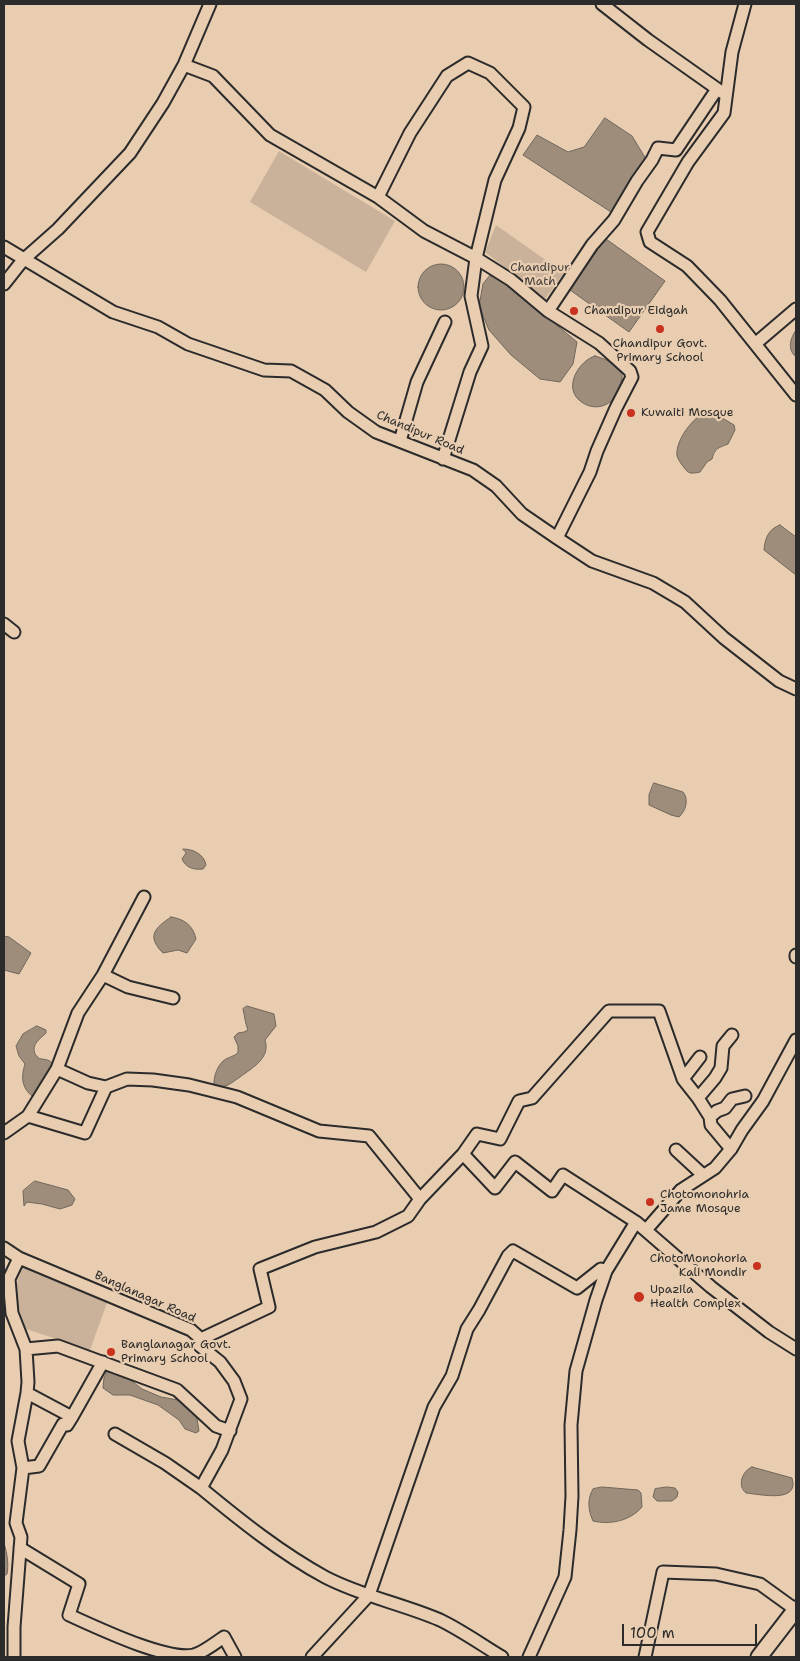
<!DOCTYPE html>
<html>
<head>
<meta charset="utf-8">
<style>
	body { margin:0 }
	#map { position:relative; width:800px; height:1661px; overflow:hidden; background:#e9cdb0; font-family:"Shantell Sans",sans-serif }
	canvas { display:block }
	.frame { position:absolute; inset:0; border:5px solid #2b2b2b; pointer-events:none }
	.scale { position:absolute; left:622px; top:1624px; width:135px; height:22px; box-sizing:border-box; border:2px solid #2b2b2b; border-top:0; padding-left:6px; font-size:15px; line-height:18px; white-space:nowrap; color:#2b2b2b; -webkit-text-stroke:4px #e9cdb0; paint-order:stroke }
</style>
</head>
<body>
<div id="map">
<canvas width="800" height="1661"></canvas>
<div class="frame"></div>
<div class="scale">100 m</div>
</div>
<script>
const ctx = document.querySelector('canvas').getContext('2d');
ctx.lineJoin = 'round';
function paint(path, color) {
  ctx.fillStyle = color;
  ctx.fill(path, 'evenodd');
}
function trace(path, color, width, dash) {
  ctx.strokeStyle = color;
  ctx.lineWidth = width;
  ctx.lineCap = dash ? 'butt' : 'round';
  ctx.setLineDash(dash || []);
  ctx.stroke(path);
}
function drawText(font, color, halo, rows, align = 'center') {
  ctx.font = font + ' "Shantell Sans",sans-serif';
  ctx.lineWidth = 4.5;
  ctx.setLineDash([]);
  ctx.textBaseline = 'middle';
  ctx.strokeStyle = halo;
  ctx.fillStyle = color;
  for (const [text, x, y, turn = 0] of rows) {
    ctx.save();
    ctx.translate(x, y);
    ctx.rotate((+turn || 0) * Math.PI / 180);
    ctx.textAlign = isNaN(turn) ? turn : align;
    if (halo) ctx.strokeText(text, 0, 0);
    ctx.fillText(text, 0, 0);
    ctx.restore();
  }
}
paint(new Path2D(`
	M 279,151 L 395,221 L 366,272 L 250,202 Z
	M 496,225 L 564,273 L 545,299 L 485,252 Z
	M 22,1266 L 108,1300 L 90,1350 L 26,1329 L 14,1294 Z`), '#cab29a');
const water = new Path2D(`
	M 605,118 L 632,136 L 646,159 L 611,212 L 523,155 L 537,135 L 568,152 L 584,147 Z
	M 606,239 L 665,281 L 629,332 L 570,290 Z
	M418 287a23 23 0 1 1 46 0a23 23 0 1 1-46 0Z
	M 493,272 L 577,342 L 573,364 L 560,382 L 540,379 L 511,355 L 489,330 L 479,306 L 483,284 Z
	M 796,330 L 796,357 C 787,349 790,339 796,330 Z
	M 595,356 C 603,358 621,365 622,375 C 623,379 619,389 617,393 C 610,408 591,412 578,399 C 564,385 580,360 595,356 Z
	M 707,412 L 719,416 L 734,425 L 735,430 L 728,444 C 718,448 715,448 712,459 L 707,462 L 700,472 C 691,474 688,474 683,466 C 681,464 678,459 677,456 C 675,441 693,416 707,412 Z
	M 780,525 L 796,537 L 796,575 L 764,550 C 765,539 768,529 780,525 Z
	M 654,783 L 683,792 C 689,799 686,811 679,817 L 671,815 L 649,805 L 649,795 Z
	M 183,849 C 193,849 204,854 206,865 L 203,869 C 194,870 186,868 182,859 L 186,853 Z
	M 171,917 C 184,919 193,925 196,939 L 187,953 L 178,950 L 163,953 C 146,936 155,928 171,917 Z
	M 4,936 L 9,937 L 31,953 L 19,974 L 4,970 Z
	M 247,1006 L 274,1014 L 276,1026 L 265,1040 C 271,1058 252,1068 240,1077 C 231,1083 226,1089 214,1086 C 213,1077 218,1063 226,1059 C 230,1057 234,1056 238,1053 L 238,1046 L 234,1037 L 238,1033 L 244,1032 L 248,1030 C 245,1023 245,1017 243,1009 Z
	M 37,1026 L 46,1030 L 46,1033 C 40,1039 31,1044 35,1054 C 37,1056 38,1059 42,1059 C 49,1060 49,1060 56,1066 L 36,1096 L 33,1097 C 21,1087 21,1077 25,1064 L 19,1056 L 16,1046 L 23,1034 Z
	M 35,1181 L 68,1190 L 75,1199 L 72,1205 L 60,1209 L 42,1204 L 27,1202 L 24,1206 L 23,1191 Z
	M 108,1370 L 124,1375 L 142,1389 L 161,1397 L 184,1401 L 196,1413 L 199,1431 L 196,1433 L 185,1429 L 179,1420 L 158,1405 L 130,1395 L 113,1395 L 103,1388 L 104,1378 Z
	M 752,1467 L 792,1478 C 800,1504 759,1494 746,1493 C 737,1486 742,1471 752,1467 Z
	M 602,1487 L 638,1490 L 641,1493 L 642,1507 C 630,1521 610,1525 593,1521 C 588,1510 587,1499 593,1489 Z
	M 667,1487 L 675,1488 L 678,1492 L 677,1497 L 672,1501 L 657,1501 L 653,1497 L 655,1489 Z
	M 4,1543 C 7,1553 9,1564 7,1574 L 4,1576 Z`);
paint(water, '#9e8d7b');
trace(water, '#70665b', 1);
const minor = new Path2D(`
	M 602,4 L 648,40 L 723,93
	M 745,4 L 732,52 L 724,113 L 688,162 L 647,232 L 650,242 L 687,266 L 720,300 L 796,395
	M 184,65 L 213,76 L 270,135 L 378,197 L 424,231 L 476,258 L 511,280 L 548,311 L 599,343 L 630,371 L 632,377 L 616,408 L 597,451 L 590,472 L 557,538
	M 378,197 L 410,133 L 447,76 L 468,63 L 490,73 L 524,107 L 519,128 L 495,180 L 476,258 L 471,296 L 482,346 L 470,372 L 443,459
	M 4,247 L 113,312 L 158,327 L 188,344 L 264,370 L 291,371 L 325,390 L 348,412 L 376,432 L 473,470 L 496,486 L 522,514 L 557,538 L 592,561 L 653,583 L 685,602 L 724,638 L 779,681 L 796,689
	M 4,284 L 23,260 L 58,229 L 130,153 L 163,103 L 184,65 L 210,4
	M 548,311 L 592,245 L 614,220 L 637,181 L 652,160 L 658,148 L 676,150 L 717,89
	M 755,344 L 796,309
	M 400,441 L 417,382 L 445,322
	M 4,624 L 14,632
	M 796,955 L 796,957
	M 103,975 L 128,987 L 173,998
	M 700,1057 L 683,1079 L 698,1098 L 710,1117 L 711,1125 L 731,1149
	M 57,1069 L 88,1083 L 106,1087
	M 698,1098 L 715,1078 L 721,1068 L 723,1046 L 732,1035
	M 28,1116 L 85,1133 L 106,1087 L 127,1079 L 153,1080 L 189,1085 L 237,1097 L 319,1131 L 369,1136 L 420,1199 L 463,1154 L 495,1188 L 515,1162 L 552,1191 L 563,1175 L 636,1222 L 711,1287 L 769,1332 L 796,1349
	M 710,1117 L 717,1111 L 725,1108 L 732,1099 L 745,1096
	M 4,1133 L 28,1116 L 57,1069 L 78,1013 L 103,975 L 144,897
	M 676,1150 L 703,1175
	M 463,1154 L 477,1134 L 500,1139 L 519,1101 L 532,1098 L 609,1011 L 659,1011 L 683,1079
	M 646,1230 L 681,1190 L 715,1168 L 731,1149 L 742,1130 L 763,1101 L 796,1040
	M 4,1248 L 19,1258 L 191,1330 L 201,1339 L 200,1346 L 220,1362 L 234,1381 L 241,1399 L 222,1450 L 201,1488 C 241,1521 281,1553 325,1577 C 361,1596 403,1604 440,1620 C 461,1630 482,1645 502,1657
	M 19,1258 L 9,1279 L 12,1313 L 26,1349 L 28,1382 L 27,1393 L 72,1417 L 103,1362
	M 201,1339 L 269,1307 L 260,1269 L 315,1247 L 376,1232 L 408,1216 L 420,1199
	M 26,1349 L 58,1346 L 177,1390 L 216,1426 L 230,1431
	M 115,1434 L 165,1463 L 201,1488
	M 23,1468 L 39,1466 L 63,1424 L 67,1425 L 72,1417
	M 20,1548 L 79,1584 L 69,1615 C 96,1627 166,1661 194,1655 C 204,1652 215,1643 224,1637 L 235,1657
	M 14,1657 L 14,1627 L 21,1537 L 16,1523 L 23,1468 L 18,1441 L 27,1393
	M 312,1657 L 369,1595 L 434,1407 L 452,1376 L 467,1329 L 479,1310 L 508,1256 L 513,1251 L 577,1288 L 601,1269 L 606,1271
	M 529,1657 L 565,1577 L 570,1530 L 572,1496 L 571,1425 L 576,1371 L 596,1300 L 606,1271 L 636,1222
	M 645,1657 L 663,1572 L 716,1574 L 760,1584 L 796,1610`);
const secondary = new Path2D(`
	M 759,1657 L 796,1609`);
trace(minor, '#2b2b2b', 15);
trace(secondary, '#2b2b2b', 19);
trace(minor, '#e9cdb0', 11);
trace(secondary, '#e9cdb0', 15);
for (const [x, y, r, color] of [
	[574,311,5,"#c8321e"],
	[660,329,5,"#c8321e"],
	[631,413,5,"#c8321e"],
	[650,1202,5,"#c8321e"],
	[757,1266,5,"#c8321e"],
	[639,1297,6,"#c8321e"],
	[111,1352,5,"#c8321e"]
]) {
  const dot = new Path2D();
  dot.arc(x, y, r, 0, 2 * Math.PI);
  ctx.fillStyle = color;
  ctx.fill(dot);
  trace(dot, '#e9cdb0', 2);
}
drawText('12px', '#433f3c', '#e9cdb0', [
	["Chandipur",540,268],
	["Math",540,282]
]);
drawText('12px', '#2b2b2b', '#e9cdb0', [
	["Chandipur Eidgah",584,311],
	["Chandipur Govt.",660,344,"center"],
	["Primary School",660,358,"center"],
	["Kuwaiti Mosque",641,413],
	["Chotomonohria",660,1195],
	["Jame Mosque",660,1209],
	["ChotoMonohoria",747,1259,"right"],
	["Kali Mondir",747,1273,"right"],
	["Upazila",650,1290],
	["Health Complex",650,1304],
	["Banglanagar Govt.",121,1345],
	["Primary School",121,1359]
], 'left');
drawText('12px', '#2b2b2b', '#e9cdb0', [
	["Chandipur Road",420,433,23],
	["Banglanagar Road",145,1297,24]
]);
</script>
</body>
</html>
